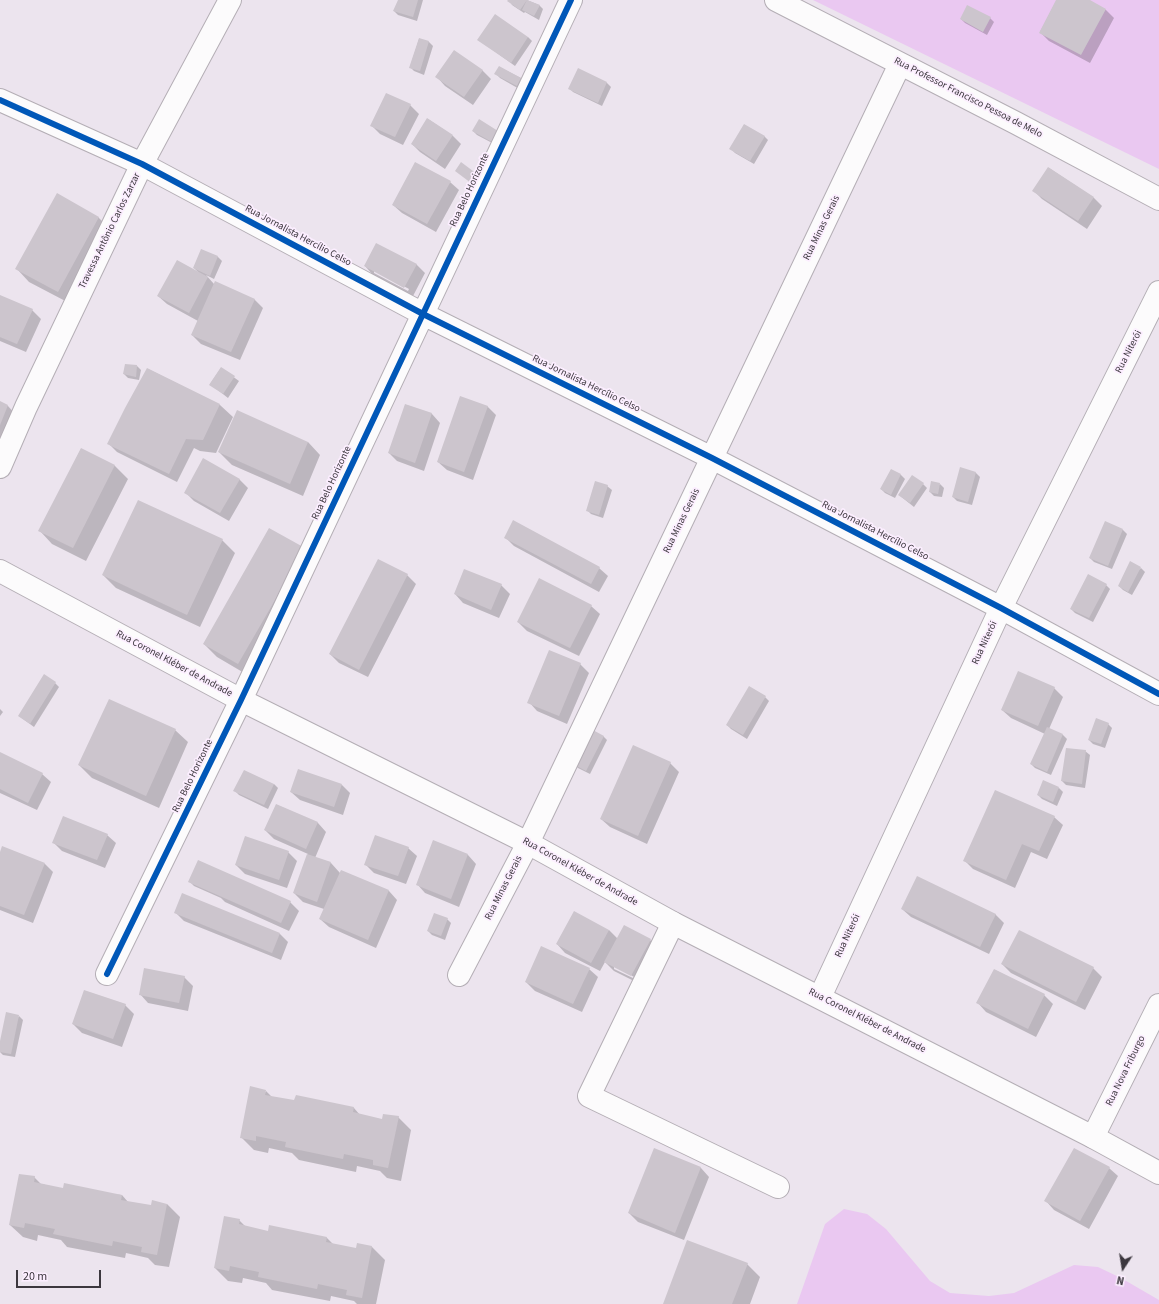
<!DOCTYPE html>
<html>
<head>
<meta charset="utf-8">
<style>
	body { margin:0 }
	#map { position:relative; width:1159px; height:1304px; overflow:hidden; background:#ece4ee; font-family:"Source Sans 3",sans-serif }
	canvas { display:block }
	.north { position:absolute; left:1103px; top:1248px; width:40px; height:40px; -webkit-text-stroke:3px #fceeff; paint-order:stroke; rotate:192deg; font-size:11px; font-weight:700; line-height:16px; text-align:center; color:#3c373e }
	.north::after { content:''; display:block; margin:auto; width:14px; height:18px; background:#3c373e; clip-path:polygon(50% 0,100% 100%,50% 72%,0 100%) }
	.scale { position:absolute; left:16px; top:1270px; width:85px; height:18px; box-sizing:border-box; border:2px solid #3c373e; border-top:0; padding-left:5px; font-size:12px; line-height:14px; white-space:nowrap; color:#3c373e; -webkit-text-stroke:3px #fceeff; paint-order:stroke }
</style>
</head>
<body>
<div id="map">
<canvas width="1159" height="1304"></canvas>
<div class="north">N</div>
<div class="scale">20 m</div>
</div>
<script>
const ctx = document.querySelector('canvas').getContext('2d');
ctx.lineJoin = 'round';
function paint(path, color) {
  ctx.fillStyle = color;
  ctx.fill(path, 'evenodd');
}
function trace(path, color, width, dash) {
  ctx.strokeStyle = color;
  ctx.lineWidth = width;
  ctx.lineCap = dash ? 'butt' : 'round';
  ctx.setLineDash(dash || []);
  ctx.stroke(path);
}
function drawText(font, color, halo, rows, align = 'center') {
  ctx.font = font + ' "Source Sans 3",sans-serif';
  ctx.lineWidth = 3.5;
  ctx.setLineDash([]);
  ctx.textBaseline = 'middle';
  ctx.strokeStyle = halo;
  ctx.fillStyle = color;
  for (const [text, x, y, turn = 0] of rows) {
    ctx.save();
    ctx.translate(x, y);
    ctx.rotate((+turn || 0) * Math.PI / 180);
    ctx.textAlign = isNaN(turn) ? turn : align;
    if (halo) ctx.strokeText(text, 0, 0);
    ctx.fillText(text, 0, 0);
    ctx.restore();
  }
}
paint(new Path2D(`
	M 813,0 L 1159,0 L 1159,169 Z
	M 844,1209 L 867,1214 L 886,1229 L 930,1281 L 950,1293 L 989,1296 L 1014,1293 L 1074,1265 L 1098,1267 L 1121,1278 L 1159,1300 L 1159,1304 L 797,1304 L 825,1224 Z`), '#eac8f1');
paint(new Path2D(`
	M 400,0 L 423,0 L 417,21 L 398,15 L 394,11 Z
	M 509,0 L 527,0 L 539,5 L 543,9 L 539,20 L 525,12 L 524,13 L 512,5 Z
	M 1057,0 L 1088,0 L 1106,10 L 1114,18 L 1090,63 L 1049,41 L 1040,32 Z
	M 990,18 L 994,22 L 987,35 L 965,23 L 961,19 Z
	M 528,37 L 532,41 L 515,66 L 479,40 Z
	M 419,39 L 429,42 L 433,46 L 424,75 L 414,71 L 410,67 Z
	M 499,67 L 521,78 L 525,83 L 521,90 L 500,78 L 496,74 Z
	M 482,70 L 491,79 L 473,105 L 445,86 L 437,77 Z
	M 579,70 L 607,83 L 611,87 L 602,106 L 573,92 L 569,88 Z
	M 410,105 L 419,114 L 403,145 L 380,134 L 372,126 Z
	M 428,119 L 453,136 L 461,144 L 445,169 L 420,152 L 412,144 Z
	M 479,121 L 496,145 L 477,135 L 473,131 Z
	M 764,136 L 768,140 L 754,164 L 735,153 L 731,149 Z
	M 1049,168 L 1094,198 L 1102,206 L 1087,229 L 1042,199 L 1034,191 Z
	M 450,182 L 459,190 L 436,232 L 402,213 L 393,205 Z
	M 98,217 L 111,230 L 71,304 L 29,282 L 17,269 Z
	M 202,250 L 218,257 L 222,261 L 214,279 L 206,275 L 214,284 L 254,299 L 263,308 L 240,360 L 201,344 L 192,335 L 198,321 L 167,304 L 158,296 L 198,272 L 194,268 Z
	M 416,264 L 425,273 L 413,296 L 373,275 L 365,266 ZM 374,270 L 409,289 L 408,291 L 374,273 Z
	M 0,296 L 32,310 L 41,319 L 26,352 L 0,341 Z
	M 137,366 L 141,370 L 139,380 L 128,378 L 124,374 Z
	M 221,368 L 239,381 L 228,398 L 210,384 Z
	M 148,369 L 220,405 L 233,417 L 216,453 L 200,451 L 194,448 L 177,482 L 117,452 L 109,444 Z
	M 0,402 L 8,406 L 16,415 L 0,452 Z
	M 406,405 L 432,414 L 440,423 L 424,471 L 397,461 L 389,453 Z
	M 487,406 L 496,415 L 473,480 L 447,470 L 438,462 Z
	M 308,442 L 320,455 L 303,496 L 232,465 L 219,452 Z
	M 81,449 L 115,466 L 128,479 L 86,561 L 52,544 L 40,531 Z
	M 961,468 L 976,473 L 980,477 L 972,505 L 957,501 L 953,497 Z
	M 891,470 L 901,475 L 905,479 L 895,498 L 885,493 L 881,489 Z
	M 239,479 L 248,488 L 229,521 L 194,501 L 185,492 Z
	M 923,484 L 927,488 L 914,507 L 899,495 Z
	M 940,484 L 944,488 L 942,497 L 934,496 L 930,492 Z
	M 607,486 L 612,490 L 603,518 L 591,514 L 587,510 Z
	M 1105,523 L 1123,530 L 1127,534 L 1112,569 L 1094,562 L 1090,558 Z
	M 505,537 L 599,568 L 608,576 L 599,592 L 514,546 Z
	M 222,540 L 235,553 L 200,627 L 116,588 L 103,575 Z
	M 304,549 L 251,677 L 217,657 L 204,644 Z
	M 1141,568 L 1145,572 L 1132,595 L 1123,590 L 1119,586 Z
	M 407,575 L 416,584 L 368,677 L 339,663 L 330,654 Z
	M 501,585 L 510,594 L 499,618 L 463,603 L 455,594 Z
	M 1106,585 L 1110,589 L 1093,622 L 1075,613 L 1071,609 Z
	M 591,606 L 600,614 L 579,656 L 527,631 L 518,622 Z
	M 580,664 L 589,673 L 567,724 L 537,711 L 529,702 Z
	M 55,683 L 59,687 L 34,727 L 19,716 Z
	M 1054,688 L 1063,697 L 1049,729 L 1063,735 L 1067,739 L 1051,775 L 1035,768 L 1031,764 L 1045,734 L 1011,718 L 1002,710 Z
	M 765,697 L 769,701 L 747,739 L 731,729 L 727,725 Z
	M 0,709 L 3,712 L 0,716 Z
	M 1108,724 L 1112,728 L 1105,748 L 1093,744 L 1089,740 Z
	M 175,730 L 188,742 L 159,808 L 92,778 L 79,765 Z
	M 603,736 L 607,740 L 590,774 L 578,768 L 574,764 Z
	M 1085,751 L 1090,755 L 1085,788 L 1066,785 L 1062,781 Z
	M 0,754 L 42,774 L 51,782 L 37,810 L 0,793 Z
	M 670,763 L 679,772 L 647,844 L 610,827 L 601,819 Z
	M 274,784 L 278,788 L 268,809 L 239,795 L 235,791 Z
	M 342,785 L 350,793 L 343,815 L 300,800 L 291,792 Z
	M 1059,788 L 1063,792 L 1057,806 L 1042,799 L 1038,795 Z
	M 277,805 L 318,823 L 326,832 L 315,858 L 331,863 L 340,873 L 341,871 L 389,891 L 397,900 L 376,948 L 329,927 L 320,919 L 324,909 L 303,902 L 294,893 L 308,854 L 274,839 L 265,830 Z
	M 1054,817 L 1063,825 L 1047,859 L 1031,852 L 1015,888 L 973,869 L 965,861 Z
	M 107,835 L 116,843 L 105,868 L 62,851 L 53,842 Z
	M 434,841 L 468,855 L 476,864 L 459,907 L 425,893 L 417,884 Z
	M 408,848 L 417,856 L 406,884 L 374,873 L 365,864 Z
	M 288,852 L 297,861 L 287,888 L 245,874 L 236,865 Z
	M 0,855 L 45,864 L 53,872 L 33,923 L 0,910 Z
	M 190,882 L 290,902 L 299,911 L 289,931 L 225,902 L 221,898 L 194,886 Z
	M 902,909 L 995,914 L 1004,923 L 989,954 L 911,917 Z
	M 175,912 L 280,934 L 288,942 L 281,960 L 184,921 Z
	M 447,919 L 451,923 L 445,940 L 432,935 L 428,931 Z
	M 609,930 L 618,939 L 650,940 L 659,948 L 640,984 L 614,971 L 605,962 L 600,971 L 565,953 L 557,944 ZM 614,966 L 636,978 L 635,979 L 614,969 Z
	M 1002,964 L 1093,968 L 1102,977 L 1085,1010 L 1011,973 Z
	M 589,969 L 598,977 L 582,1012 L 535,991 L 526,982 Z
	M 995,970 L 1044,995 L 1053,1004 L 1036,1037 L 986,1012 L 978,1003 Z
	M 184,977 L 193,986 L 188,1011 L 148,1003 L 140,994 Z
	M 125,1005 L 134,1014 L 122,1047 L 82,1033 L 73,1024 Z
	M 19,1016 L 23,1020 L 15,1057 L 3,1055 L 0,1052 L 0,1046 Z
	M 266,1091 L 272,1097 L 295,1102 L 354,1108 L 360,1115 L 383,1120 L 398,1117 L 411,1130 L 401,1181 L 387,1178 L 380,1171 L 357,1166 L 356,1172 L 299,1160 L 292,1153 L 269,1148 L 268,1153 L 254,1150 L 241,1137 Z
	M 655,1150 L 701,1168 L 709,1177 L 684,1240 L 638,1222 L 629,1213 Z
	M 1109,1168 L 1118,1176 L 1089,1229 L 1054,1210 L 1046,1201 Z
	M 34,1177 L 41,1184 L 64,1189 L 122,1195 L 128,1202 L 151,1206 L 167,1204 L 180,1217 L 169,1267 L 155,1265 L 148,1258 L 126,1253 L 125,1258 L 67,1247 L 61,1240 L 38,1235 L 37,1241 L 23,1237 L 10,1225 Z
	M 239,1220 L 246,1227 L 269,1232 L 270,1226 L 327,1238 L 334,1245 L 356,1250 L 372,1247 L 385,1260 L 376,1304 L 357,1304 L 354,1301 L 331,1296 L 330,1301 L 272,1290 L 266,1283 L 243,1278 L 242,1283 L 228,1281 L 215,1268 Z
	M 747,1264 L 760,1277 L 750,1304 L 664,1304 Z`), '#0003');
paint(new Path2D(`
	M 398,0 L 418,0 L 413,17 L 393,11 Z
	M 508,0 L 527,0 L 520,10 L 507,1 Z
	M 527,0 L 540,5 L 534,16 L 522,10 Z
	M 1056,0 L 1090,0 L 1106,9 L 1081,55 L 1039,33 Z
	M 967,5 L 991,17 L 983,32 L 960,19 Z
	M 495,14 L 528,37 L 511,63 L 477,40 Z
	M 419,38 L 429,41 L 420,71 L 409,68 Z
	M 454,50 L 483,70 L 464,97 L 435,77 Z
	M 499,66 L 521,78 L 517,86 L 494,74 Z
	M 578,68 L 607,82 L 598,103 L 568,89 Z
	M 386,93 L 411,104 L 395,137 L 370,126 Z
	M 427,118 L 453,135 L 436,161 L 411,144 Z
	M 479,119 L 498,131 L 492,142 L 472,131 Z
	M 744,124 L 765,136 L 750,161 L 729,149 Z
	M 415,162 L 451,181 L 427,224 L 392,205 Z
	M 461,162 L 477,174 L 471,183 L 455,171 Z
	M 1048,167 L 1094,197 L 1078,221 L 1032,191 Z
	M 57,193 L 99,217 L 58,292 L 15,269 Z
	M 376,243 L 417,264 L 404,288 L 364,266 Z
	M 201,249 L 218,256 L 210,276 L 193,268 Z
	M 177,260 L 208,277 L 189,313 L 157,296 Z
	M 215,281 L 255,299 L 231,352 L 191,335 Z
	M 0,295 L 33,309 L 17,344 L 0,337 Z
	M 125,364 L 137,365 L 136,377 L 123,374 Z
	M 221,367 L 235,376 L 223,394 L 209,385 Z
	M 147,368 L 220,404 L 203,440 L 186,439 L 169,474 L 107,444 L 125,408 Z
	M 460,396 L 488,406 L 464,472 L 437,462 Z
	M 0,401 L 8,405 L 0,425 Z
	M 405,404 L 432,413 L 415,463 L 388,453 Z
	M 237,410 L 308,442 L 290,484 L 218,452 Z
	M 81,448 L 115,465 L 73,548 L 38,531 Z
	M 203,458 L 240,479 L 220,513 L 184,493 Z
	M 960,467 L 976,472 L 968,502 L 952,497 Z
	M 891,469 L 901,474 L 891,495 L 880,489 Z
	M 912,475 L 924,483 L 910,503 L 898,495 Z
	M 595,481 L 608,485 L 599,515 L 586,511 Z
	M 931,481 L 940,483 L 938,494 L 929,492 Z
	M 138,500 L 223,539 L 187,615 L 102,575 Z
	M 513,520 L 600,567 L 591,584 L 504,538 Z
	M 1105,521 L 1123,529 L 1108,566 L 1089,558 Z
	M 269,528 L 305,548 L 238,664 L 203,644 Z
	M 378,559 L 408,574 L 359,670 L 329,654 Z
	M 1130,561 L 1141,567 L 1128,592 L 1118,586 Z
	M 464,569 L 502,584 L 491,610 L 454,594 Z
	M 1088,574 L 1107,584 L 1089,618 L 1070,609 Z
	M 539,578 L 592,605 L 570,648 L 517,622 Z
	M 549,650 L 581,663 L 559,716 L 527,703 Z
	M 1018,671 L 1055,687 L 1038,726 L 1001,710 Z
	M 44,674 L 56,682 L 30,724 L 18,716 Z
	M 749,686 L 766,696 L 743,735 L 726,725 Z
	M 109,699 L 176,729 L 146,796 L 78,765 Z
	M 1096,718 L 1109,723 L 1101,744 L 1088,740 Z
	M 1047,727 L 1063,734 L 1047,772 L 1030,764 Z
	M 591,729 L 604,736 L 586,771 L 573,764 Z
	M 633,745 L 671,762 L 638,836 L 600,819 Z
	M 1066,748 L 1086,750 L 1082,784 L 1061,781 Z
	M 0,752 L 43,773 L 28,803 L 0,789 Z
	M 298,769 L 342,784 L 334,807 L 290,792 Z
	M 244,770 L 274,784 L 264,805 L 233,791 Z
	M 1043,780 L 1059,787 L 1053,802 L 1037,795 Z
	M 995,790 L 1055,816 L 1039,851 L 1022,844 L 1006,880 L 963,861 Z
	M 276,804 L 318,822 L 306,849 L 264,830 Z
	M 63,816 L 108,834 L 97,860 L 52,843 Z
	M 375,835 L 409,847 L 398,876 L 364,865 Z
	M 245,836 L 289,851 L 279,880 L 235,865 Z
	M 433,840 L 468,854 L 451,899 L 416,885 Z
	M 2,846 L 45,863 L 24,915 L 0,906 L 0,852 Z
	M 307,854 L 331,862 L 317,902 L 293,893 Z
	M 198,860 L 291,901 L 281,923 L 188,882 Z
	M 341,870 L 389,890 L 368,940 L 319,919 Z
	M 917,876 L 996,914 L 980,947 L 901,909 Z
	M 182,893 L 280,933 L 272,953 L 174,913 Z
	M 574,911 L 609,930 L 591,963 L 556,944 Z
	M 434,913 L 448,918 L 441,936 L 427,931 Z
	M 624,925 L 651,939 L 631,976 L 604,962 Z
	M 1019,930 L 1094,967 L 1076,1002 L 1001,964 Z
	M 541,946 L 590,968 L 573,1004 L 525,982 Z
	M 144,968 L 185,976 L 179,1003 L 139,995 Z
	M 994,969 L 1045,994 L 1028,1029 L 976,1003 Z
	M 84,990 L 126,1004 L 113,1039 L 72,1024 Z
	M 6,1012 L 19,1015 L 11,1054 L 0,1052 L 0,1041 Z
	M 250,1086 L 266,1090 L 265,1095 L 294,1100 L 296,1095 L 354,1107 L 353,1112 L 382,1119 L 383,1114 L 399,1116 L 388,1168 L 373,1165 L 373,1160 L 344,1154 L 343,1159 L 285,1147 L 286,1142 L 256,1136 L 256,1141 L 240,1138 Z
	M 654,1148 L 701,1167 L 675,1233 L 628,1213 Z
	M 1074,1148 L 1110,1167 L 1080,1221 L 1044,1201 Z
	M 19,1174 L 35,1176 L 34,1182 L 63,1188 L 64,1183 L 122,1195 L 121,1200 L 151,1205 L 152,1200 L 167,1204 L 157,1255 L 141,1252 L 142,1247 L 113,1241 L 112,1246 L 53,1234 L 55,1229 L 25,1223 L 24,1228 L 9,1225 Z
	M 224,1216 L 240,1219 L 239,1224 L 268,1231 L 269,1225 L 327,1237 L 326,1242 L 356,1248 L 357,1243 L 372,1246 L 362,1298 L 346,1295 L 347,1290 L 318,1284 L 317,1289 L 258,1277 L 259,1272 L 230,1266 L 229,1271 L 214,1268 Z
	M 687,1240 L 748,1263 L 732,1304 L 663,1304 Z`), '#ccc5cd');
const minor = new Path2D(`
	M 776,0 L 1016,123 L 1159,199
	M 0,100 L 142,164 L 423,314 L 712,458 L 1001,608 L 1159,694
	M 0,467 L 26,407 L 142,164 L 230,0
	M 673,923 L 589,1096 L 778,1187
	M 107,974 L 241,700 L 571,0
	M 459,975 L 528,843 L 900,64
	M 820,997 L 1001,608 L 1159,292
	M 1093,1137 L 1159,1005`);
const secondary = new Path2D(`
	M 0,571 L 241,700 L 528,843 L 673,923 L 1093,1137 L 1159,1173`);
trace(minor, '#b4aeb5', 24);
trace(secondary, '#b4aeb5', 24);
trace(minor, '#fcfbfc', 22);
trace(secondary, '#fcfbfc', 22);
trace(new Path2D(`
	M 0,100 L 142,164 L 423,314 L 712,458 L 1001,608 L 1159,694
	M 107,974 L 241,700 L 571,0`), '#0057b8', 6);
drawText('10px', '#3c373e', '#fceeff', [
	["Rua Professor Francisco Pessoa de Melo",968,98,27],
	["Rua Belo Horizonte",470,190,-65],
	["Rua Minas Gerais",822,228,-64],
	["Travessa Antônio Carlos Zarzar",110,231,-64],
	["Rua Jornalista Hercílio Celso",298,236,28],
	["Rua Niterói",1129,352,-63],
	["Rua Jornalista Hercílio Celso",586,384,26],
	["Rua Belo Horizonte",332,483,-65],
	["Rua Minas Gerais",682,521,-64],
	["Rua Jornalista Hercílio Celso",875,531,27],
	["Rua Niterói",985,643,-65],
	["Rua Coronel Kléber de Andrade",174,664,28],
	["Rua Belo Horizonte",193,776,-64],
	["Rua Coronel Kléber de Andrade",580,872,29],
	["Rua Minas Gerais",504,888,-63],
	["Rua Niterói",848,936,-65],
	["Rua Coronel Kléber de Andrade",867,1021,27],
	["Rua Nova Friburgo",1126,1071,-64]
]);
</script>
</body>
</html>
